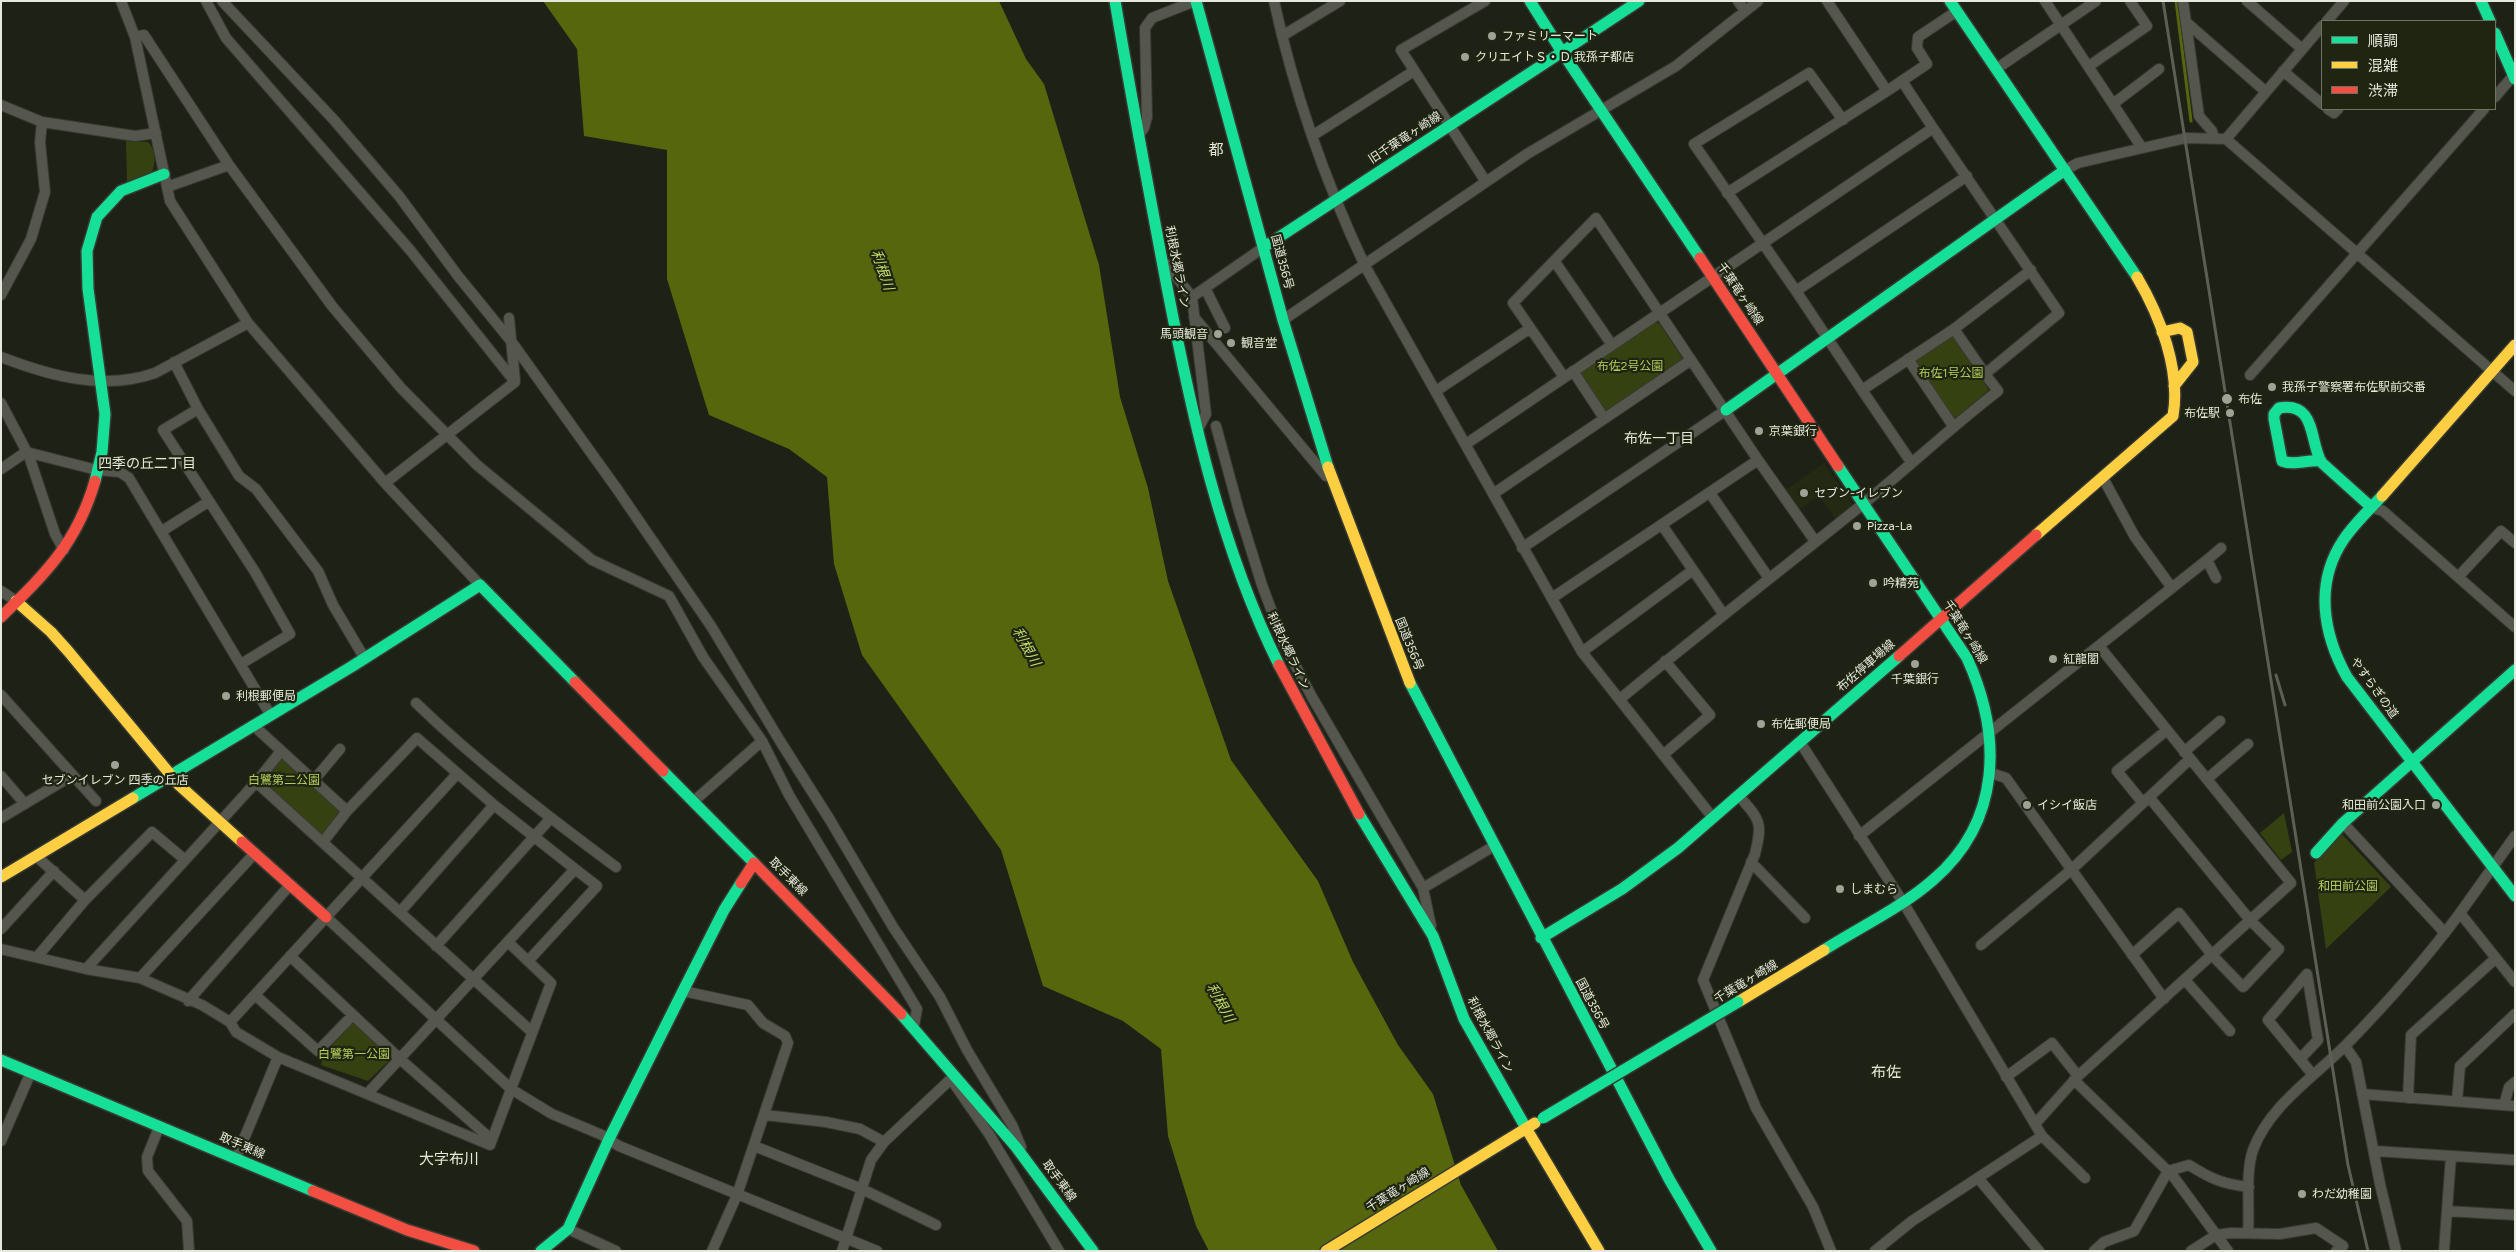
<!DOCTYPE html>
<html>
<head>
<meta charset="utf-8">
<style>
	body { margin:0 }
	#map { position:relative; width:2516px; height:1252px; overflow:hidden; background:#1e2116; font-family:Figtree,"Noto Sans JP",sans-serif }
	canvas { display:block }
	.frame { position:absolute; inset:0; border:2px solid #e5e9dd; pointer-events:none }
	.legend { position:absolute; left:2321px; top:20px; width:175px; height:90px; box-sizing:border-box; background:#202512; border:1px solid #6f7363; margin:0; padding:6px 9px; list-style:none; font-size:15px; color:#e5e9dd }
	.legend li { display:flex; align-items:center; gap:10px; height:25px }
	.legend b { width:25px; border:1px solid #6f7363 }
</style>
</head>
<body>
<div id="map">
<canvas width="2516" height="1252"></canvas>
<div class="frame"></div>
<ul class="legend">
<li><b style="height:6px;background:#16e098"></b>順調</li>
<li><b style="height:6px;background:#ffcf43"></b>混雑</li>
<li><b style="height:6px;background:#f24e42"></b>渋滞</li>
</ul>
</div>
<script>
const ctx = document.querySelector('canvas').getContext('2d');
ctx.lineJoin = 'round';
function paint(path, color) {
  ctx.fillStyle = color;
  ctx.fill(path, 'evenodd');
}
function trace(path, color, width, dash) {
  ctx.strokeStyle = color;
  ctx.lineWidth = width;
  ctx.lineCap = dash ? 'butt' : 'round';
  ctx.setLineDash(dash || []);
  ctx.stroke(path);
}
function drawText(font, color, halo, rows, align = 'center') {
  ctx.font = font + ' Figtree,"Noto Sans JP",sans-serif';
  ctx.lineWidth = 4.5;
  ctx.setLineDash([]);
  ctx.textBaseline = 'middle';
  ctx.strokeStyle = halo;
  ctx.fillStyle = color;
  for (const [text, x, y, turn = 0] of rows) {
    ctx.save();
    ctx.translate(x, y);
    ctx.rotate((+turn || 0) * Math.PI / 180);
    ctx.textAlign = isNaN(turn) ? turn : align;
    if (halo) ctx.strokeText(text, 0, 0);
    ctx.fillText(text, 0, 0);
    ctx.restore();
  }
}
paint(new Path2D(`
	M 1824,463 L 1853,505 L 1835,519 L 1819,496 L 1798,510 L 1785,490 Z`), '#232912');
paint(new Path2D(`
	M 126,141 L 148,142 C 156,150 156,162 152,172 L 127,182 Z
	M 1654,322 L 1659,323 L 1683,359 L 1604,412 L 1577,373 Z
	M 1952,335 L 1989,390 L 1954,419 L 1914,360 Z
	M 284,756 L 344,812 L 323,838 L 258,780 Z
	M 2284,813 L 2292,852 L 2281,860 L 2260,833 Z
	M 2341,833 L 2391,887 L 2326,949 L 2314,863 Z
	M 353,1023 L 392,1058 L 368,1081 L 321,1065 L 323,1055 Z`), '#364112');
paint(new Path2D(`
	M 543,1 L 999,1 L 1026,59 L 1044,84 L 1099,265 L 1120,397 L 1148,488 L 1168,581 L 1231,760 L 1318,881 L 1353,962 L 1398,1045 L 1433,1094 L 1461,1185 L 1498,1251 L 1209,1251 L 1196,1226 L 1168,1136 L 1161,1049 L 1123,1021 L 1043,986 L 1001,850 L 862,655 L 834,564 L 827,477 L 789,449 L 709,415 L 667,279 L 667,150 L 584,136 L 577,49 Z`), '#56660d');
trace(new Path2D(`
	M 2176,1 L 2191,121`), '#56660d', 3);
const street = new Path2D(`
	M 121,1 L 135,37 L 170,201 L 248,323 L 385,483 L 480,585
	M 206,1 L 226,38 L 410,250 L 515,382 L 385,483
	M 222,1 L 334,120 L 399,196 L 458,276 L 511,341 L 617,489 L 711,626 L 780,741 L 830,820 L 893,927 L 940,997 L 967,1050 L 1012,1125 L 1021,1147
	M 1274,1 C 1294,93 1325,181 1365,266 L 1582,652 L 1713,818
	M 1485,1 L 1401,50 L 1486,182
	M 1738,1 L 1745,11
	M 1827,1 L 1887,91 L 1927,64 L 1917,48 L 1918,37 L 1957,11
	M 2045,1 L 2142,148
	M 2183,1 L 2199,116 L 2212,131 L 2214,138
	M 2247,1 L 2302,49
	M 2327,21 L 2344,1
	M 2186,22 L 2265,91
	M 1282,36 L 1340,1
	M 135,37 L 144,35 L 229,165 L 332,306 L 401,388 L 477,465 L 592,560 L 669,596 L 703,657 L 762,741 L 789,795 L 917,1009 L 914,1026
	M 2089,66 L 2147,26 L 2130,1
	M 1996,69 L 2096,1
	M 2283,71 L 2322,104
	M 1902,81 L 1933,128
	M 2495,97 L 2513,76
	M 2113,104 L 2159,69
	M 1,105 L 42,122 L 135,136 L 156,133
	M 2328,109 L 2334,113 L 2338,109
	M 1843,120 L 1809,73 L 1694,144 L 1796,291 L 1862,390
	M 1138,136 L 1144,128 L 1147,117 L 1145,28 L 1152,18 L 1195,1
	M 1312,136 L 1414,71
	M 2226,139 L 2322,26
	M 2065,170 L 2078,163 L 2186,138 L 2226,139 L 2515,391
	M 167,187 L 229,165
	M 1727,193 L 1887,91
	M 1555,262 L 1612,345
	M 1166,264 L 1192,297 L 1206,414 L 1197,431
	M 1205,288 L 1225,328
	M 1796,291 L 1967,176
	M 1,295 L 31,239 L 45,192 L 40,142 L 42,122
	M 1192,297 L 1264,247
	M 1194,317 L 1326,476
	M 509,318 L 515,381
	M 1283,320 L 1527,154 L 1676,66 L 1758,1
	M 1954,329 L 2031,270
	M 1,357 C 50,376 104,391 155,373 L 248,323
	M 1908,359 L 1953,426
	M 174,362 L 198,409 L 163,430 L 255,572 L 290,634 L 241,664
	M 1573,371 L 1604,418
	M 2250,375 L 2484,109
	M 1564,377 L 1513,303 L 1596,218 L 1758,460 L 1815,541
	M 1436,391 L 1529,329
	M 1,403 L 29,456 L 55,534 L 64,550
	M 198,409 L 239,476 L 256,489 L 318,571 L 333,605 L 365,659
	M 1216,426 L 1239,511 L 1262,585 L 1284,644 L 1312,697 L 1423,888 L 1431,926
	M 1466,444 L 1933,128 L 2059,313 L 1985,374 L 1998,391 C 1951,427 1909,467 1863,504 C 1782,569 1700,633 1620,699
	M 26,452 L 97,470 L 120,472 L 129,478 L 270,714
	M 1911,462 L 1862,390 L 1954,329 L 1985,374
	M 1,469 L 26,452
	M 2103,478 L 2135,537 L 2172,588
	M 1710,493 L 1768,577
	M 1493,494 L 1691,360
	M 2371,507 L 2383,511 L 2515,627
	M 1662,525 L 1724,615
	M 162,531 L 208,502
	M 1522,548 L 1726,410
	M 2458,577 L 2501,531 L 2515,543
	M 2216,578 L 2207,560 L 2221,548
	M 1,591 L 16,601
	M 1552,598 L 1758,460
	M 1582,652 L 1693,570
	M 1,695 L 96,801
	M 416,703 C 478,763 546,815 616,867
	M 253,725 L 347,811 L 417,738 L 494,805 L 575,869 L 368,1093
	M 1800,742 L 1906,907 L 2042,1136 L 2085,1178
	M 2184,752 L 2220,721
	M 1663,755 L 1710,715 L 1665,661
	M 1991,773 L 2006,778 L 2164,999
	M 1,776 L 25,804
	M 2207,779 L 2248,744
	M 314,780 L 340,749
	M 256,782 L 532,1032
	M 1739,796 C 1760,820 1763,822 1755,854 L 1703,980 L 1756,1108 L 1813,1207 L 1831,1251
	M 694,801 L 762,741
	M 2143,803 L 2117,771 L 2167,730
	M 1,818 L 73,775
	M 2343,823 L 2445,933
	M 1859,836 L 2207,560
	M 323,842 L 347,811
	M 36,856 L 85,900
	M 1751,862 L 1805,918
	M 1423,888 L 1494,846
	M 400,912 L 494,805
	M 2460,913 L 2515,836
	M 326,917 L 511,1089 L 552,1114 L 602,1135 L 619,1146 L 877,1251
	M 1,929 L 54,871
	M 1981,945 L 2071,870 L 2190,759
	M 436,946 L 550,819
	M 1,949 L 86,969 L 140,978 L 202,1005 L 230,1022 L 236,1032 L 278,1057 L 490,1145 L 551,983 L 508,942
	M 2132,955 L 2179,913 L 2212,955 L 2243,987 L 2279,949 L 2250,920 L 2149,797
	M 290,956 L 400,1059 L 492,1140
	M 37,957 L 85,900 L 152,832 L 184,859
	M 529,960 L 597,886 L 575,869
	M 86,969 L 258,780 L 281,751
	M 140,978 L 255,853
	M 2185,980 L 2230,1031
	M 683,991 L 748,1005 L 763,1023 L 785,1036 L 788,1043 L 737,1195 L 712,1251
	M 255,995 L 318,1051 L 353,1015
	M 188,1001 L 290,885
	M 230,1022 L 457,774
	M 2345,1046 L 2356,1062 L 2380,1184 L 2396,1251
	M 2300,1059 L 2318,1040 L 2307,974 L 2268,1020 L 2313,1075
	M 2006,1077 L 2052,1043 L 2078,1076
	M 954,1079 L 955,1085 L 989,1134 L 1059,1251
	M 2074,1080 L 2173,1176 L 2228,1251
	M 2362,1094 L 2515,1106
	M 2408,1098 L 2411,1035 L 2496,958
	M 2457,1101 L 2460,1066 L 2515,1014
	M 2504,1105 L 2509,1087 L 2515,1082
	M 765,1115 L 826,1122 L 860,1129 L 884,1142
	M 2035,1124 L 2078,1076 L 2291,883 L 2099,646
	M 159,1127 L 147,1157 L 148,1171 L 187,1221 L 189,1251
	M 1,1141 L 31,1072
	M 754,1146 L 862,1189 L 936,1225
	M 2375,1151 L 2515,1160
	M 236,1158 L 278,1057
	M 1978,1178 L 2039,1251
	M 2447,1211 L 2515,1215
	M 568,1229 L 616,1251
	M 2248,1233 C 2250,1208 2245,1173 2253,1150 C 2269,1106 2314,1077 2346,1045 C 2386,1004 2426,959 2460,913 L 2515,982
	M 842,1251 L 871,1160 L 884,1142 L 954,1076
	M 1875,1251 L 1912,1221 L 2042,1136
	M 2094,1251 L 2104,1242 L 2134,1231 L 2168,1171 L 2189,1165 C 2211,1179 2223,1184 2249,1187
	M 2191,1251 L 2216,1235 L 2231,1233 L 2280,1234 L 2316,1228 L 2343,1246 L 2336,1251
	M 2444,1251 L 2451,1156`);
const fast = new Path2D(`
	M 1115,1 C 1131,96 1149,192 1167,287 C 1192,416 1220,546 1279,665
	M 1196,1 L 1283,320 L 1328,467
	M 1639,1 L 1562,52 L 1700,258
	M 1950,1 L 2137,277
	M 2481,1 L 2490,21
	M 2495,33 L 2515,79
	M 1264,247 L 1562,52 L 1530,1
	M 1726,410 L 2065,170
	M 2321,461 C 2308,459 2295,466 2282,461 L 2274,419 L 2274,414 L 2279,408 C 2316,402 2309,438 2321,462 L 2371,507
	M 95,481 L 102,452 L 105,414 L 88,289 L 87,251 L 97,217 L 121,191 L 164,174
	M 2382,496 C 2369,510 2354,524 2344,539 C 2314,583 2323,634 2347,677 L 2515,896
	M 1410,683 L 1669,1179 L 1711,1251
	M 663,771 L 754,863
	M 133,798 L 351,667 L 480,585 L 575,682
	M 1359,814 L 1433,936 L 1464,1019 L 1526,1128
	M 2316,853 L 2343,823 L 2515,670
	M 1541,938 L 1622,889 L 1678,848 L 1899,656
	M 1824,950 C 1860,927 1901,908 1933,880 C 2002,821 2002,735 1967,658 L 1838,466
	M 901,1014 L 1016,1147 L 1093,1251
	M 1,1060 L 313,1191
	M 541,1251 L 568,1229 L 609,1139 L 683,991 L 724,910 L 741,883`);
const slow = new Path2D(`
	M 2162,332 L 2180,328 L 2187,332 L 2193,362 L 2174,386
	M 1328,467 L 1410,683
	M 2382,496 L 2515,345
	M 2036,535 L 2173,416 C 2181,370 2160,316 2137,277
	M 16,601 L 51,632 L 68,651 L 179,785 L 242,842
	M 1,877 L 133,798
	M 1738,1002 L 1824,950
	M 1526,1128 L 1599,1251
	M 1326,1251 L 1535,1123`);
const jam = new Path2D(`
	M 1700,258 L 1838,466
	M 1,617 C 46,573 77,543 95,481
	M 1899,656 L 2036,535
	M 1279,665 L 1359,814
	M 575,682 L 663,771
	M 242,842 L 326,917
	M 741,883 L 754,863 L 901,1014
	M 313,1191 L 407,1230 L 474,1251`);
trace(street, '#383a32', 12);
trace(fast, '#383a32', 14);
trace(slow, '#383a32', 14);
trace(jam, '#383a32', 14);
trace(street, '#55574e', 10);
trace(fast, '#16e098', 11);
trace(slow, '#ffcf43', 11);
trace(jam, '#f24e42', 11);
trace(new Path2D(`
	M 2163,1 L 2348,1165 L 2368,1251
	M 2276,675 L 2285,705`), '#5d5f57', 3);
const fastBridge = new Path2D(`
	M 1543,1118 L 1738,1002`);
trace(fastBridge, '#383a32', 14, []);
trace(fastBridge, '#16e098', 11);
for (const [x, y, r, color] of [
	[1492,36,5,"#9fa397"],
	[1465,57,5,"#9fa397"],
	[1218,334,5,"#9fa397"],
	[1231,343,5,"#9fa397"],
	[2272,387,5,"#9fa397"],
	[2227,399,6,"#9fa397"],
	[2230,413,5,"#9fa397"],
	[1759,431,5,"#9fa397"],
	[1804,493,5,"#9fa397"],
	[1857,526,5,"#9fa397"],
	[1873,583,5,"#9fa397"],
	[2053,659,5,"#9fa397"],
	[1915,664,5,"#9fa397"],
	[226,696,5,"#9fa397"],
	[1761,724,5,"#9fa397"],
	[115,765,5,"#9fa397"],
	[2027,805,5,"#9fa397"],
	[2436,805,5,"#9fa397"],
	[1840,889,5,"#9fa397"],
	[2302,1194,5,"#9fa397"]
]) {
  const dot = new Path2D();
  dot.arc(x, y, r, 0, 2 * Math.PI);
  ctx.fillStyle = color;
  ctx.fill(dot);
  trace(dot, '#202512', 2);
}
drawText('12px', '#e5e9dd', '#202512', [
	["ファミリーマート",1502,36],
	["クリエイトＳ・Ｄ 我孫子都店",1475,57],
	["馬頭観音",1208,334,"right"],
	["観音堂",1241,343],
	["我孫子警察署布佐駅前交番",2282,387],
	["布佐",2238,399],
	["布佐駅",2220,413,"right"],
	["京葉銀行",1769,431],
	["セブン-イレブン",1814,493],
	["Pizza-La",1867,526],
	["吟精苑",1883,583],
	["紅龍閣",2063,659],
	["千葉銀行",1915,679,"center"],
	["利根郵便局",236,696],
	["布佐郵便局",1771,724],
	["セブンイレブン 四季の丘店",115,780,"center"],
	["イシイ飯店",2037,805],
	["和田前公園入口",2426,805,"right"],
	["しまむら",1850,889],
	["わだ幼稚園",2312,1194]
], 'left');
drawText('12px', '#e5e9dd', '#202512', [
	["旧千葉竜ヶ崎線",1405,138,-33],
	["国道356号",1282,262,75],
	["利根水郷ライン",1177,267,79],
	["千葉竜ヶ崎線",1740,294,56],
	["千葉竜ヶ崎線",1965,632,58],
	["国道356号",1409,644,68],
	["利根水郷ライン",1288,651,65],
	["布佐停車場線",1866,666,-41],
	["やすらぎの道",2374,688,54],
	["取手東線",788,877,45],
	["千葉竜ヶ崎線",1746,982,-31],
	["国道356号",1592,1004,62],
	["利根水郷ライン",1490,1035,62],
	["取手東線",242,1146,23],
	["取手東線",1059,1181,54],
	["千葉竜ヶ崎線",1398,1190,-32]
]);
drawText('12px', '#b3ce5a', '#202512', [
	["布佐2号公園",1630,366],
	["布佐1号公園",1951,373],
	["白鷺第二公園",284,780],
	["和田前公園",2348,886],
	["白鷺第一公園",354,1054]
]);
drawText('italic 14px', '#bfdb68', '#202512', [
	["利根川",882,270,71],
	["利根川",1026,647,61],
	["利根川",1220,1003,61]
]);
drawText('14px', '#e5e9dd', '#202512', [
	["布佐一丁目",1659,439],
	["四季の丘二丁目",147,464]
]);
drawText('15px', '#e5e9dd', '#202512', [
	["都",1216,151],
	["布佐",1886,1073],
	["大字布川",449,1160]
]);
</script>
</body>
</html>
